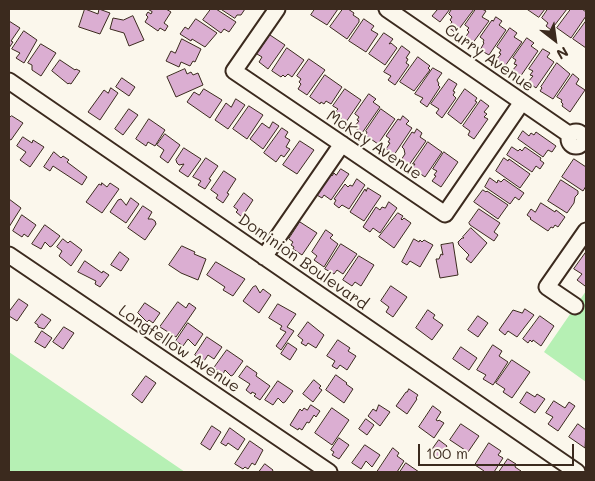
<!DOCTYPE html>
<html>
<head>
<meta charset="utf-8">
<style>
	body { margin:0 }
	#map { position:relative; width:595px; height:481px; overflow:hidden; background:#fbf7ec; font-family:Mali,sans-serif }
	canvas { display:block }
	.frame { position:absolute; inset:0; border:10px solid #3b2a1e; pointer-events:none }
	.north { position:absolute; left:530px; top:15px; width:50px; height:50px; -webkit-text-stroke:4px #fbf7ec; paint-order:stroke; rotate:150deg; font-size:14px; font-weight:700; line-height:20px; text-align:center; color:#3b2a1e }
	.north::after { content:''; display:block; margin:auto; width:18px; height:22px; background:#3b2a1e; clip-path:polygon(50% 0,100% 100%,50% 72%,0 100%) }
	.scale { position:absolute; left:418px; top:444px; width:156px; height:22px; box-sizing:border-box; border:2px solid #3b2a1e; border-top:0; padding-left:6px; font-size:15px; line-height:18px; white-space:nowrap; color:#3b2a1e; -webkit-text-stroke:4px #fbf7ec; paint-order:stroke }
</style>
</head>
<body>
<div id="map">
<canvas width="595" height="481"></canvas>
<div class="frame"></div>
<div class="north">N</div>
<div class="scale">100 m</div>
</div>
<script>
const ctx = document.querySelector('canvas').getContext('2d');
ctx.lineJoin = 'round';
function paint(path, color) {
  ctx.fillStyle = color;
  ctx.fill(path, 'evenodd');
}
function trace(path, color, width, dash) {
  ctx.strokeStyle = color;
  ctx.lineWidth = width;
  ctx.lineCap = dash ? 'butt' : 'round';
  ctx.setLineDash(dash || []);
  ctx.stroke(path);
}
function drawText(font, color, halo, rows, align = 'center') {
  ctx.font = font + ' Mali,sans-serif';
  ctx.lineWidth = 4;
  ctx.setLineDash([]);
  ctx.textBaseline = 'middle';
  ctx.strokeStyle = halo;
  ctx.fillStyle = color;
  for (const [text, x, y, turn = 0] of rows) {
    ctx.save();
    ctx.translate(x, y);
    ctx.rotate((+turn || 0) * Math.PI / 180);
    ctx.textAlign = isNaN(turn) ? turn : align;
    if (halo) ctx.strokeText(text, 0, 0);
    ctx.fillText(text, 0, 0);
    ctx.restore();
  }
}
paint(new Path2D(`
	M 586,291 L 586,382 L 544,352 Z
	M 9,352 L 185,472 L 9,472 Z`), '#b6f0b4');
const building = new Path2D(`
	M 85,9 L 98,14 L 99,9 L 110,13 L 100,34 L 79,27 Z
	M 148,9 L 166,9 L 171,12 L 164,23 L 168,26 L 165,31 L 160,28 L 158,31 L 145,22 L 148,17 L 146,15 L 148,12 L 151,14 L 152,12 Z
	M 211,9 L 216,9 L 236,22 L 229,32 L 224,29 L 221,33 L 203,20 Z
	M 221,9 L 245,9 L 241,15 L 237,15 L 235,18 Z
	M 315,9 L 338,9 L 327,25 L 311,15 Z
	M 343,9 L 348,9 L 354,13 L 353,15 L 359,19 L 359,22 L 347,39 L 330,27 Z
	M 435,9 L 450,9 L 440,22 L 432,16 L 437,10 Z
	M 452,9 L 474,9 L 456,33 L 448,27 L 452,22 L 450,20 L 452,17 L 449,14 Z
	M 476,9 L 482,9 L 486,11 L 482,17 L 489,21 L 472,44 L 464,39 L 469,32 L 467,30 L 469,28 L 465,25 Z
	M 527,9 L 545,9 L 539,17 Z
	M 548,9 L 567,9 L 551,30 L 546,26 L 548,23 L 542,18 Z
	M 571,9 L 582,9 L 586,12 L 586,16 L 571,38 L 557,28 Z
	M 133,16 L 144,40 L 129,46 L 124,33 L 110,29 L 113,18 L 123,20 Z
	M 496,17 L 502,21 L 499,25 L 506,30 L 489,55 L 480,50 L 484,43 L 483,42 L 484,40 L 480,37 L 492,20 L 493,21 Z
	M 196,19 L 217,33 L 205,47 L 192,39 L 191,41 L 180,34 L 185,27 L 188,29 Z
	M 364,19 L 374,26 L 371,30 L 378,34 L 366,52 L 349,41 Z
	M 9,21 L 20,28 L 11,41 L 13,42 L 9,48 Z
	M 586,21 L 586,48 L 573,39 Z
	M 510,28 L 517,33 L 514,37 L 522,42 L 505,66 L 496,60 L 501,54 L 499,53 L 501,50 L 497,47 Z
	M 24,31 L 37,40 L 24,63 L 16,58 L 20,53 L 12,49 Z
	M 384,33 L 393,39 L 389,44 L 391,43 L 397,48 L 385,65 L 369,54 Z
	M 270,35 L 285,45 L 268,69 L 259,62 L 262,57 L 257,54 Z
	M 527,38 L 534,43 L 531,46 L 538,51 L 520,77 L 512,71 L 517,65 L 514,64 L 516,60 L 513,58 Z
	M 182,39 L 201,49 L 195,62 L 193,61 L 190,66 L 181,62 L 179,67 L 166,61 L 171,51 L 175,53 Z
	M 41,44 L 56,53 L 41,76 L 32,70 L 32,65 L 28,63 Z
	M 402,46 L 410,52 L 406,58 L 408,59 L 406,63 L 409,65 L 395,85 L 388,80 L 391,76 L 384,72 Z
	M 287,48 L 304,60 L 292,77 L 288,74 L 285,77 L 283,75 L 281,77 L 272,71 Z
	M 543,49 L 550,53 L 547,57 L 554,62 L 536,88 L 528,82 L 533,76 L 530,75 L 533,71 L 529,69 Z
	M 418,57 L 430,66 L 428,68 L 430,70 L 414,91 L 400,82 Z
	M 309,59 L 325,70 L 307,95 L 298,89 L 301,84 L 299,82 L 301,79 L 297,76 Z
	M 60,60 L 75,70 L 76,69 L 80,71 L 71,84 L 69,83 L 68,84 L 52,71 Z
	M 557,63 L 570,74 L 553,99 L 540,91 L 542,88 L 541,87 Z
	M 433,68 L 442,73 L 437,80 L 439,84 L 438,85 L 440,87 L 427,107 L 420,102 L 423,98 L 415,94 Z
	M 185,69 L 187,74 L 191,72 L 193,75 L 198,73 L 203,85 L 176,97 L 167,77 Z
	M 573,74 L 579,79 L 576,84 L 585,90 L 570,112 L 562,106 L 563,104 L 561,102 L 562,100 L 557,97 Z
	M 325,75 L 342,87 L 331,104 L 326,101 L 324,104 L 321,102 L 320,104 L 310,97 Z
	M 122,78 L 135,87 L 129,96 L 116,87 Z
	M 449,79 L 457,84 L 453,91 L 455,92 L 453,95 L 456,98 L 442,118 L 436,113 L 439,109 L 431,104 Z
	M 111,88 L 118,93 L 100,120 L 88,112 L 104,90 L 108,93 Z
	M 204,89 L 222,100 L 210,118 L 187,102 L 194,92 L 199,95 Z
	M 345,89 L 361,100 L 346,122 L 337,116 L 338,113 L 336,111 L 338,109 L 333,106 Z
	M 465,89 L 477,98 L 475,101 L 477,102 L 461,124 L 448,114 Z
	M 369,94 L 376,99 L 373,102 L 380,107 L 362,133 L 354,127 L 359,121 L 357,120 L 359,117 L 355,114 Z
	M 236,99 L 245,105 L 228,129 L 215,120 L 226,103 L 231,107 Z
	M 481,100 L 489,106 L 484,112 L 487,114 L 484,117 L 488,119 L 474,139 L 468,135 L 470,131 L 463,126 Z
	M 249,106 L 263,115 L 247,139 L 233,129 Z
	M 129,109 L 138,115 L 123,135 L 115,129 Z
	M 381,109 L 395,119 L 378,144 L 365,135 L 367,133 L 366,131 Z
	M 12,116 L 23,123 L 11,140 L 9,139 L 9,118 Z
	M 403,116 L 409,121 L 406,124 L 412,128 L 394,155 L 386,149 L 390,143 L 388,142 L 390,139 L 386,136 L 398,119 L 400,120 Z
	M 149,119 L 165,130 L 155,146 L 148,142 L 146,146 L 136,139 Z
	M 273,122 L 279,126 L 263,149 L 250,139 L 262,123 L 269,128 Z
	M 282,128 L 288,132 L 285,137 L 290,140 L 286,147 L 290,149 L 284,157 L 281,155 L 276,162 L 264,153 Z
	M 417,129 L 422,133 L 420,137 L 426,141 L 409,165 L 401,160 L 405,154 L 404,149 L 402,147 L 412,132 L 414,133 Z
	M 523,131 L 529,136 L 531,133 L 534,135 L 536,132 L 556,146 L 552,152 L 548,150 L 543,157 L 518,139 Z
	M 165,134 L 180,145 L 168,163 L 160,157 L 164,150 L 157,145 Z
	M 23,137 L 32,143 L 33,140 L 44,147 L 30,167 L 20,160 L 26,152 L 17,146 Z
	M 300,141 L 314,150 L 297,174 L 283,165 Z
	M 428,142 L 442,152 L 425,177 L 412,168 L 415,164 L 413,164 Z
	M 512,147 L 518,151 L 520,149 L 522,151 L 525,147 L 541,158 L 540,160 L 544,163 L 540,169 L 536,166 L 532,172 L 507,155 Z
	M 184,148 L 201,159 L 188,177 L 179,171 L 184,164 L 179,165 L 177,163 L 176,160 Z
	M 54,152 L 61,158 L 63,156 L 69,160 L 67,162 L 87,177 L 82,185 L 53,166 L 50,171 L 44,167 Z
	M 444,152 L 458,162 L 441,187 L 432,181 L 436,176 L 434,175 L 437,171 L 433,169 Z
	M 206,158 L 218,166 L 209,179 L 211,180 L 205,189 L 198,185 L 201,181 L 193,177 Z
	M 504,158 L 508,161 L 509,159 L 530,174 L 520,188 L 496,171 Z
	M 574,159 L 586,167 L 586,186 L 583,191 L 562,177 Z
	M 341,169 L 349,174 L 331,200 L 324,195 L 322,198 L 315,194 L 329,173 L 332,176 L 334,173 L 336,175 Z
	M 224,171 L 236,179 L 227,193 L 229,194 L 223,203 L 216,198 L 218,195 L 211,190 Z
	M 490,178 L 497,183 L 498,180 L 501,182 L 504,179 L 524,193 L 519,200 L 515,197 L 510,204 L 485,187 Z
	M 357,179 L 365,185 L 349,209 L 342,205 L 339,208 L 334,204 L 336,200 L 334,199 L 345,184 L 348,187 L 350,185 L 352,186 Z
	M 561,180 L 578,191 L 578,194 L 575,197 L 574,203 L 567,213 L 548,201 Z
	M 102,183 L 107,187 L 110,183 L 119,189 L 102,213 L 86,202 L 99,184 L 101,185 Z
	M 368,188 L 381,196 L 364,221 L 350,212 L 365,189 L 366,191 Z
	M 483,190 L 486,192 L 487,191 L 508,205 L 498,219 L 474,202 Z
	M 244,193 L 253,200 L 242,217 L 236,212 L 238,210 L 234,207 Z
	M 131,198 L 139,204 L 126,223 L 110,212 L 118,200 L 121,199 L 126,205 Z
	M 9,199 L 21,208 L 9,227 Z
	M 389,202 L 397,208 L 380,233 L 373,228 L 370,232 L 363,227 L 376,207 L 380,210 L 382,207 L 385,208 Z
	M 541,203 L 555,212 L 556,210 L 565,217 L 558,227 L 555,225 L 553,228 L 551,227 L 548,231 L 530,219 L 531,218 L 527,215 L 531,209 L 535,212 Z
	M 143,206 L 152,212 L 148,219 L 152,219 L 155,221 L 156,224 L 145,240 L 128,228 Z
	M 479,209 L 500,223 L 494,232 L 498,235 L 494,241 L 470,225 L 469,223 Z
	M 398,213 L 403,216 L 401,219 L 402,220 L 404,218 L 411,223 L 394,248 L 379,237 Z
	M 22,215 L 36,225 L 28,237 L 24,234 L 22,237 L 13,231 Z
	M 300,222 L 317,233 L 302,255 L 293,249 L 294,247 L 291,245 L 293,242 L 289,239 Z
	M 45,225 L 60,236 L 52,246 L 50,247 L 45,242 L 41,249 L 32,244 Z
	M 471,228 L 487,243 L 471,263 L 466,259 L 469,255 L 459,245 L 458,242 L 462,238 L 464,238 L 463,237 Z
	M 326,230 L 333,235 L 330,238 L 338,244 L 324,267 L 314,260 L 317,256 L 312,252 Z
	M 63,239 L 68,243 L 70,241 L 82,250 L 71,266 L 59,256 L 62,251 L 57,247 Z
	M 414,239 L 419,242 L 420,240 L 422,242 L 424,240 L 433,245 L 420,267 L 410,261 L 407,265 L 402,262 Z
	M 453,243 L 458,275 L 440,278 L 436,259 L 439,259 L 441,254 L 443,255 L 441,245 Z
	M 341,244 L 357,254 L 343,274 L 337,270 L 334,274 L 325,269 Z
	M 182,246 L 195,252 L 194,254 L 206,259 L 198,280 L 181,273 L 169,265 Z
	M 120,252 L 129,259 L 121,271 L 111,265 Z
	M 586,252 L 586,284 L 585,286 L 577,280 L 582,274 L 574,269 Z
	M 359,256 L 374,265 L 361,286 L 355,282 L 352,286 L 343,280 Z
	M 85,261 L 102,273 L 103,271 L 109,275 L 100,287 L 95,284 L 96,281 L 78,272 Z
	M 216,262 L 245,279 L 233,296 L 223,290 L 225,287 L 207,275 Z
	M 256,286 L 260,293 L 263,289 L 271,295 L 259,313 L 243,301 L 253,287 Z
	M 391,286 L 407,297 L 393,317 L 386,312 L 389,307 L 381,301 Z
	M 19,299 L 28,305 L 17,321 L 9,316 L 9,312 Z
	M 178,302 L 186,308 L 189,303 L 196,308 L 176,337 L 160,327 Z
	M 145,303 L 160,313 L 153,323 L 149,320 L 147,322 L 138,313 Z
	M 278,304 L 296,314 L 287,327 L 294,331 L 281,350 L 276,346 L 286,332 L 280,329 L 282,326 L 269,318 Z
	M 525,309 L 534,315 L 517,337 L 508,331 L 505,335 L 499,330 L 513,310 L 522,313 Z
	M 428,310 L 435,315 L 433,318 L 443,325 L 432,340 L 416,328 Z
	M 42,314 L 51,320 L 44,329 L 38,327 L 38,325 L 35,323 Z
	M 478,316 L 488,323 L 478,337 L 468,330 Z
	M 540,316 L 554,326 L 541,346 L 533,340 L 532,342 L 530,340 L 528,343 L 523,339 Z
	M 308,322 L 324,335 L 316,348 L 308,343 L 306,346 L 301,343 L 303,340 L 298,336 Z
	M 188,323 L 203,334 L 195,346 L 188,339 L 183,346 L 176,341 Z
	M 64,327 L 74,333 L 63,349 L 53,342 Z
	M 42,331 L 52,338 L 45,348 L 35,342 Z
	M 207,337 L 222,347 L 214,359 L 208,355 L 204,361 L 195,355 Z
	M 338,340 L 350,348 L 348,351 L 356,356 L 347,370 L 340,365 L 337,369 L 332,366 L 335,361 L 327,356 Z
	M 288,343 L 297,349 L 290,360 L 281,354 Z
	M 493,345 L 502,351 L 499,356 L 508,362 L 493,385 L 483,379 L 486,375 L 477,370 Z
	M 461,347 L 477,358 L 469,370 L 453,359 Z
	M 227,350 L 243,361 L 233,375 L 231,376 L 225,370 L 223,374 L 214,368 Z
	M 512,360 L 530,372 L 512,398 L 503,392 L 505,389 L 496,383 Z
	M 247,366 L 257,373 L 256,376 L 270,386 L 260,400 L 254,396 L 256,394 L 252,392 L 251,394 L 246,390 L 250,384 L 239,377 Z
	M 336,375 L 347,383 L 346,384 L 353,389 L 344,403 L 326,390 Z
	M 146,376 L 156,383 L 142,403 L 132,395 Z
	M 314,380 L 321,386 L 319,388 L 322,390 L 313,402 L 303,394 Z
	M 278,381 L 293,391 L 285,402 L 283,403 L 278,398 L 273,405 L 265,400 Z
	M 409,389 L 418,395 L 416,398 L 417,399 L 407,414 L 396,406 L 406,392 L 407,392 Z
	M 527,392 L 535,397 L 537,394 L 545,399 L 535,413 L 520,403 Z
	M 554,401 L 565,408 L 569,402 L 575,406 L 558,431 L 548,424 L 553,417 L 546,413 Z
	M 311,405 L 320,411 L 316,417 L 314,415 L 309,423 L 307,422 L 302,430 L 299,428 L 298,430 L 290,425 L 300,409 L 302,411 L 304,408 L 307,410 Z
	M 379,405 L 390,412 L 380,426 L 368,416 L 373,409 L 376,411 Z
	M 433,406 L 441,412 L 436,420 L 438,421 L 439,420 L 444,423 L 434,438 L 419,427 Z
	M 332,408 L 349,420 L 332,445 L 315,433 Z
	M 366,419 L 374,425 L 367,435 L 359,429 Z
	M 461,424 L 479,436 L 468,452 L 450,440 Z
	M 578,424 L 586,430 L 585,448 L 569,437 Z
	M 212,426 L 221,432 L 210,450 L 201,444 Z
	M 230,428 L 245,439 L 238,450 L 228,443 L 226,446 L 221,443 Z
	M 339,438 L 349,445 L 339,459 L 332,455 L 334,452 L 331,450 Z
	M 439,440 L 447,446 L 438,460 L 429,454 Z
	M 250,441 L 263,450 L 255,465 L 252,463 L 248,469 L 245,467 L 243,469 L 235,464 Z
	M 489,443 L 501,451 L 498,455 L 503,458 L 494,472 L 483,472 L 484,471 L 475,465 Z
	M 365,445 L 380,455 L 372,467 L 366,461 L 361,469 L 352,463 Z
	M 393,448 L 399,453 L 397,456 L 404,461 L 397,472 L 377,472 Z
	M 508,459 L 516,464 L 515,467 L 521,471 L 519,472 L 499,472 Z
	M 406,463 L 419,472 L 400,472 Z
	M 265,464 L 273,470 L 272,472 L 259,472 Z`);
paint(building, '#dbaed2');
trace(building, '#3b2a1e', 1);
const minor = new Path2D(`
	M 277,9 L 234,71 L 445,214 L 522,102
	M 387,9 L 570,135
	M 9,81 L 577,472
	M569 139a7 7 0 1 1 14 0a7 7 0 1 1-14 0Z
	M 9,255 L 329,472
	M 264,257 L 342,144
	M 575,306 L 547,287 L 586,231`);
trace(minor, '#3b2a1e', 19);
trace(minor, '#fbf7ec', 15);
drawText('16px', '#3b2a1e', '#fbf7ec', [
	["Curry Avenue",489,58,35],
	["McKay Avenue",374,145,34],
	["Dominion Boulevard",303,262,35],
	["Longfellow Avenue",179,349,34]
]);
</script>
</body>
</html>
